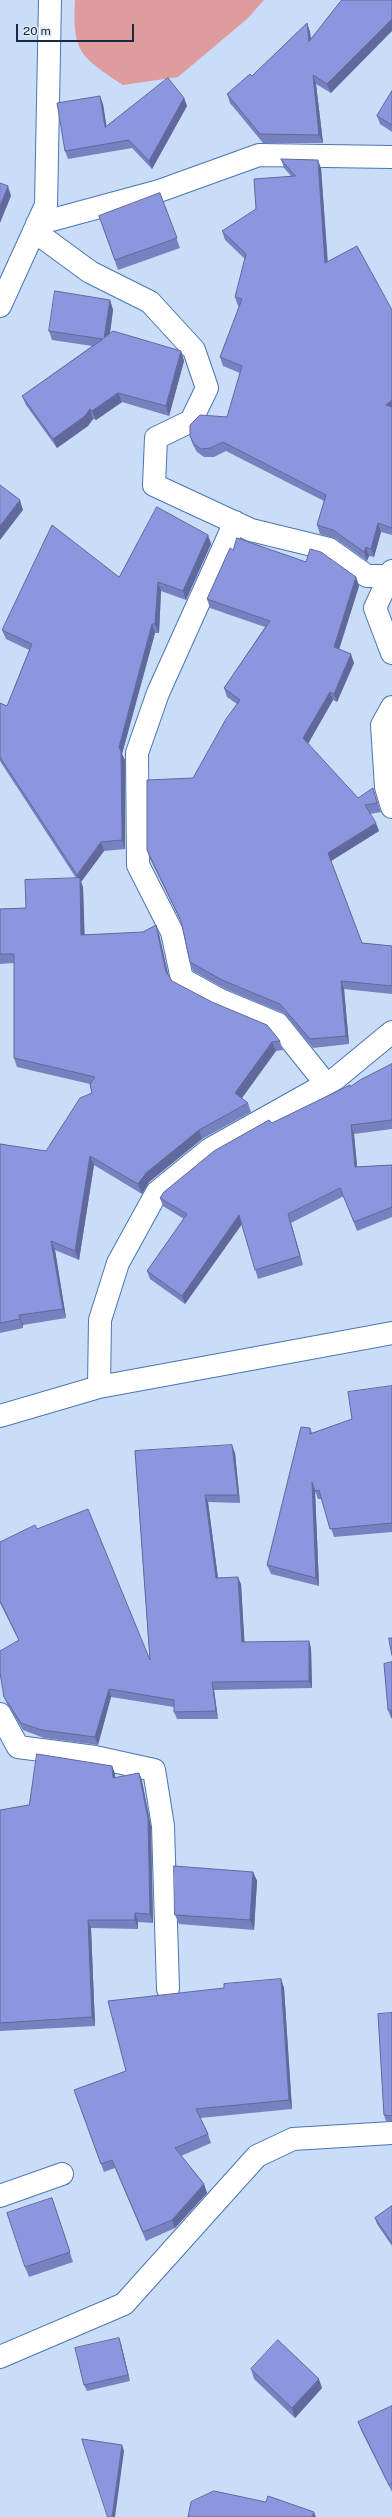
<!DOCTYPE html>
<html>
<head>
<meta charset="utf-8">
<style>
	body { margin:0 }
	#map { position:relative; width:392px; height:2517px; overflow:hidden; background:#c9dcf8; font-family:"Public Sans",sans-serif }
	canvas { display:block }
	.scale { position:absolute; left:16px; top:24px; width:118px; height:18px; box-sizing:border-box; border:2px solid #182b45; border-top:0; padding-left:5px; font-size:12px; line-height:14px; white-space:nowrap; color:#182b45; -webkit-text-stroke:3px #dfe9f7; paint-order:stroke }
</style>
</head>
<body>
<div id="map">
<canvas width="392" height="2517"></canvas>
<div class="scale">20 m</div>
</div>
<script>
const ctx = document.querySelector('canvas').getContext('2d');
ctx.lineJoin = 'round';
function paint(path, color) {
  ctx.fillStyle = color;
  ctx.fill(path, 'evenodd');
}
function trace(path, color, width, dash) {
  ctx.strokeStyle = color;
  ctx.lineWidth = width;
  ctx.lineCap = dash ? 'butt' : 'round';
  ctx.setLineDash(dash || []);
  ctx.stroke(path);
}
paint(new Path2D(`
	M 75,0 L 264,0 L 247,19 L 178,77 L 123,85 C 81,57 72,53 75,0 Z`), '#de9c9e');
const minor = new Path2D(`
	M 37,224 L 159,191 L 259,155 L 392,157
	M 34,231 L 90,272 L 150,302 L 194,350 L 207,388 L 191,421 L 156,438 L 154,485 L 251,530 L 329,549 L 367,576 L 392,576
	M 0,306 L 46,205 L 50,0
	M 235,522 L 158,693 L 137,753 L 138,865 L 172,932 L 182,979 L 220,1000 L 278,1024 L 326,1084
	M 392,571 L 375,608 L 392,653
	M 392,707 L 382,725 L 386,787 L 392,807
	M 99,1387 L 100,1320 L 118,1263 L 157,1192 L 210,1149 L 335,1079 L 392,1032
	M 0,1416 L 99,1387 L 392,1333
	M 0,1714 L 18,1747 L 95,1757 L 154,1770 L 163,1826 L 168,1989
	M 0,2196 L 62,2174
	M 0,2357 L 124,2304 L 257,2156 L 293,2139 L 392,2133`);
trace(minor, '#4a76b4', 24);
trace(minor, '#fff', 22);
paint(new Path2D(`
	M 342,0 L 331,93 L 316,84 L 323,143 L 263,143 L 230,103 L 227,94 L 252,76 L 307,23 L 310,32 L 311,39 Z
	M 392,91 L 392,132 L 380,124 L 377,116 Z
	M 184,98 L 187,106 L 152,169 L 132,148 L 68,159 L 65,151 L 103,104 L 106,126 Z
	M 281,159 L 321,168 L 328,262 L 392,310 L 392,535 L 381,532 L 374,557 L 369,556 L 367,561 L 336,539 L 320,534 L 317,525 L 324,501 L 226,451 L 214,457 L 204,457 L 197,452 L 193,445 L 190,436 L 227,417 L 240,373 L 223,366 L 220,357 L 240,306 L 238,306 L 235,297 L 245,259 L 225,240 L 222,231 L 256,209 L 291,176 L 284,168 Z
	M 160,193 L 180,248 L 118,270 L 99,216 Z
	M 110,300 L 113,310 L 110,334 L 181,351 L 184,361 L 169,416 L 122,402 L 96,420 L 93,419 L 88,426 L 57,448 L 26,405 L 22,396 L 92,346 L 52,340 L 49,331 Z
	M 208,535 L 211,544 L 186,600 L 161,591 L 159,633 L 155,633 L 122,754 L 125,760 L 125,849 L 104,851 L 81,882 L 83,887 L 84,935 L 159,934 L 168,975 L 172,981 L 280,1041 L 283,1050 L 276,1051 L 242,1098 L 248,1103 L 251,1112 L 202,1139 L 149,1182 L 142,1194 L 94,1165 L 79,1260 L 55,1250 L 66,1318 L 23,1325 L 23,1328 L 0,1333 L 0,1144 L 46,1151 L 92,1093 L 90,1084 L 17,1067 L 14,1058 L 14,963 L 0,964 L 0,909 L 26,908 L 76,878 L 0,761 L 0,703 L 7,706 L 29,650 L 6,639 L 2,630 L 119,577 Z
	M 233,550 L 306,562 L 356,577 L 359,586 L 339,649 L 354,663 L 337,702 L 333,700 L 308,744 L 358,798 L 376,797 L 381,812 L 370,814 L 379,831 L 331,861 L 362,943 L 392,946 L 392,994 L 344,989 L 349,1044 L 313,1048 L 283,1013 L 225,989 L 193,971 L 190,962 L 182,924 L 150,859 L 147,850 L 193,778 L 237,704 L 227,697 L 224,688 L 265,627 L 210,608 L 207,599 Z
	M 392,1064 L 392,1129 L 354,1134 L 357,1167 L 392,1165 L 392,1217 L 357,1231 L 344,1196 L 291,1223 L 303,1265 L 258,1279 L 242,1224 L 185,1304 L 150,1279 L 147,1271 L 184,1219 L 163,1206 L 160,1198 L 272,1123 L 351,1087 Z
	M 392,1386 L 392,1532 L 334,1537 L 321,1499 L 318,1499 L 315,1491 L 319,1586 L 271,1574 L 267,1565 L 310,1428 L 312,1433 L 352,1419 Z
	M 135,1451 L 235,1453 L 240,1503 L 208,1502 L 218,1578 L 241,1584 L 244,1642 L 311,1648 L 312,1688 L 214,1690 L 218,1719 L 177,1719 L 174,1712 L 174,1707 L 111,1697 L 98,1745 L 44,1738 L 23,1730 L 7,1704 L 4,1697 L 19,1641 L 0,1603 L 0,1542 L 37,1529 L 150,1660 Z
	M 392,1662 L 392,1718 L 391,1718 L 388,1710 Z
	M 112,1766 L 115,1774 L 115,1778 L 139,1773 L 142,1781 L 151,1827 L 153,1923 L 138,1922 L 138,1929 L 91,1928 L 95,2026 L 0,2031 L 0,1810 L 29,1805 Z
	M 253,1872 L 257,1881 L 254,1930 L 179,1924 L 175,1915 Z
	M 281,1979 L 284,1988 L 292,2109 L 200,2118 L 208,2134 L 211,2143 L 181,2156 L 204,2184 L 207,2193 L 175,2228 L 146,2241 L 115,2168 L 104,2172 L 74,2090 L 126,2071 L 224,1988 Z
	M 392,2013 L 392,2121 L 386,2121 L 384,2115 Z
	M 52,2198 L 73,2262 L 29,2277 L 25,2267 Z
	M 392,2206 L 392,2246 L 377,2224 L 375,2218 Z
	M 119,2338 L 121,2344 L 130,2381 L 87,2391 L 84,2385 Z
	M 251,2369 L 322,2388 L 295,2418 L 254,2379 Z
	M 392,2406 L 392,2492 L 361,2430 L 358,2422 Z`), '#7881c0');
paint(new Path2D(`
	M 392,19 L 392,31 L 331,93 L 327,84 Z
	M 307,23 L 310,32 L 312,50 L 309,41 Z
	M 313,75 L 316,84 L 323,143 L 319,135 Z
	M 100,96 L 103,104 L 108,135 L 105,127 Z
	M 184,98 L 187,106 L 152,169 L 149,161 Z
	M 318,160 L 321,168 L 328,272 L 325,263 Z
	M 8,186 L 11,196 L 0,223 L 0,206 Z
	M 110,300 L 113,310 L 108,347 L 104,338 Z
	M 181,351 L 184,361 L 169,416 L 166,406 Z
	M 118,393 L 122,402 L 96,420 L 92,411 Z
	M 392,400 L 392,411 L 386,405 Z
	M 90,409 L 93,419 L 88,426 L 57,448 L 53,439 Z
	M 20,500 L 23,510 L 0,540 L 0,526 Z
	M 378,523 L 381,532 L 374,557 L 371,549 Z
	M 208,535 L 211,544 L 186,600 L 183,591 Z
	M 366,547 L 369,556 L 367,561 L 364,552 Z
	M 356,577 L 359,586 L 337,656 L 334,647 Z
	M 158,582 L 161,591 L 159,633 L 155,624 Z
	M 152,624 L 155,633 L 122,754 L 125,760 L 125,849 L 122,840 L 119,747 Z
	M 351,654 L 354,663 L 337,702 L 334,694 Z
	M 330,692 L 333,700 L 306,747 L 303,738 Z
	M 376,823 L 379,831 L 331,861 L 328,853 Z
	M 101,842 L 104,851 L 81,882 L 83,887 L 85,944 L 81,935 L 80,884 L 77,875 Z
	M 156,925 L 159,934 L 170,982 L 166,972 Z
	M 341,981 L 344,989 L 349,1044 L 346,1036 Z
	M 272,1042 L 276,1051 L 239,1102 L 235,1093 Z
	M 351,1125 L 354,1134 L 358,1175 L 355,1167 Z
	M 199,1130 L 202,1139 L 149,1182 L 142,1194 L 138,1184 L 146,1173 Z
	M 90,1156 L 94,1165 L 79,1260 L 75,1251 Z
	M 288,1214 L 291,1223 L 303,1265 L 300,1256 Z
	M 239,1215 L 242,1224 L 185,1304 L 182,1296 Z
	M 51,1241 L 55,1250 L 66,1318 L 63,1309 Z
	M 19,1315 L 23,1325 L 23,1328 L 20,1319 Z
	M 232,1445 L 235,1453 L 240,1503 L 238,1495 Z
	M 312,1482 L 315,1490 L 319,1586 L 316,1578 Z
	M 205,1495 L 208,1502 L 219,1586 L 216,1578 Z
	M 238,1577 L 241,1584 L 245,1649 L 242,1642 Z
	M 309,1641 L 311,1648 L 312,1688 L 309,1681 Z
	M 212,1682 L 214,1690 L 218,1719 L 216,1711 Z
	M 109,1689 L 111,1697 L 98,1745 L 95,1737 Z
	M 112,1766 L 115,1774 L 116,1787 L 113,1778 Z
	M 139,1773 L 142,1781 L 151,1827 L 153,1923 L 150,1914 Z
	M 253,1872 L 257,1881 L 254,1930 L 250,1920 Z
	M 135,1913 L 138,1922 L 138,1929 L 135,1920 Z
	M 88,1920 L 91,1928 L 95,2026 L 92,2017 Z
	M 281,1979 L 284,1988 L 292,2109 L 289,2100 Z
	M 204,2184 L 207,2193 L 175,2228 L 172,2220 Z
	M 119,2338 L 121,2344 L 130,2381 L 128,2375 Z
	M 319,2379 L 322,2388 L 295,2418 L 292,2408 Z
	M 122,2445 L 124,2451 L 115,2517 L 112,2517 Z
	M 314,2512 L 316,2517 L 312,2517 Z`), '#61699c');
const building = new Path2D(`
	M 342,0 L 392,0 L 392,19 L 327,84 L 313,75 L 319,135 L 260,134 L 227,94 L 250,74 L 252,76 L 307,23 L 309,41 Z
	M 168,78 L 184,98 L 149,161 L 129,140 L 65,151 L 57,103 L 100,96 L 105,127 Z
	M 392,91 L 392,125 L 377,116 Z
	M 281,159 L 318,160 L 325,263 L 357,246 L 392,310 L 392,400 L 386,405 L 392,407 L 392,528 L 378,523 L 371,549 L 366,547 L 364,552 L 333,530 L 317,525 L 326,495 L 223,442 L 210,448 L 201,449 L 194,444 L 190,436 L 190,425 L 200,415 L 227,417 L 242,366 L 220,357 L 242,299 L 235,297 L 246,254 L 222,231 L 256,209 L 254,179 L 295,176 Z
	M 0,183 L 8,186 L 0,206 Z
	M 160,193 L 177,238 L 115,260 L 99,216 Z
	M 55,291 L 110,300 L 104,338 L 113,331 L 181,351 L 166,406 L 118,393 L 92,411 L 90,409 L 85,416 L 53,439 L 22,396 L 103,339 L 49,331 Z
	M 0,485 L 20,500 L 0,526 Z
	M 157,507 L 208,535 L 183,591 L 158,582 L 155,624 L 152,624 L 119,747 L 121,751 L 122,840 L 101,842 L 77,875 L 0,757 L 0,703 L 7,706 L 32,644 L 2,630 L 52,525 L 119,577 Z
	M 237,538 L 306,562 L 310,549 L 321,552 L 356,577 L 334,647 L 351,654 L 334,694 L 330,692 L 303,738 L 358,798 L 373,788 L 377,803 L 365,805 L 376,823 L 328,853 L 362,943 L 392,946 L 392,986 L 341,981 L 346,1036 L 310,1039 L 280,1004 L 222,980 L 190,962 L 181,921 L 147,850 L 147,780 L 193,778 L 226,719 L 240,700 L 224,688 L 270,621 L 207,599 L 230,548 L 233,550 Z
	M 80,878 L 81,935 L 143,932 L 156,925 L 166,972 L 172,981 L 212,1002 L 267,1025 L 280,1041 L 272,1042 L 235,1093 L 248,1103 L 199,1130 L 146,1173 L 138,1184 L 90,1156 L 75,1251 L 51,1241 L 63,1309 L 19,1315 L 20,1319 L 0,1323 L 0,1144 L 46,1151 L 80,1098 L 92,1093 L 90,1084 L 95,1077 L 14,1058 L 14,954 L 0,954 L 0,909 L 26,908 L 25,880 Z
	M 392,1064 L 392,1120 L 351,1125 L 355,1167 L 392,1165 L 392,1207 L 354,1222 L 340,1188 L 288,1214 L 300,1256 L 255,1270 L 239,1215 L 182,1296 L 147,1271 L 187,1214 L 160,1198 L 164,1192 L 214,1151 L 269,1120 L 272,1123 L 350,1085 L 350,1087 L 360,1080 Z
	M 392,1386 L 392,1523 L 330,1529 L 319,1490 L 315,1491 L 312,1482 L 316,1578 L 267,1565 L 301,1427 L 310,1428 L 310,1434 L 352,1419 L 348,1392 Z
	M 232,1445 L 238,1495 L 205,1495 L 216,1578 L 238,1577 L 242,1642 L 309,1641 L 309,1681 L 212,1682 L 216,1711 L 174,1712 L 174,1700 L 109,1689 L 95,1737 L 42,1730 L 21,1723 L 4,1697 L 0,1673 L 0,1651 L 19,1640 L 0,1601 L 0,1542 L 35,1525 L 37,1529 L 88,1509 L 150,1660 L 135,1451 Z
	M 389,1638 L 392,1638 L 392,1655 Z
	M 392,1662 L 392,1718 L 391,1710 L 388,1710 L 384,1664 Z
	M 37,1754 L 112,1766 L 113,1778 L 139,1773 L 148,1819 L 150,1914 L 135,1913 L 135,1920 L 88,1920 L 92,2017 L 0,2023 L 0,1810 L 29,1805 Z
	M 174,1866 L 253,1872 L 250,1920 L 175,1915 Z
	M 281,1979 L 289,2100 L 196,2109 L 208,2134 L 175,2148 L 204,2184 L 172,2220 L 143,2232 L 112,2160 L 101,2164 L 74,2090 L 126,2071 L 108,2001 L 224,1988 L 224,1984 Z
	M 392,2013 L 392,2116 L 384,2115 L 378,2014 Z
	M 52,2198 L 70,2252 L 25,2267 L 7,2213 Z
	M 392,2206 L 392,2243 L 375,2218 Z
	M 119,2338 L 128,2375 L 84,2385 L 75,2348 Z
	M 278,2340 L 319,2379 L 292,2408 L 251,2369 Z
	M 392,2406 L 392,2483 L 389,2485 L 358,2422 Z
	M 82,2439 L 122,2445 L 112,2517 L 108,2517 Z
	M 214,2491 L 266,2502 L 268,2496 L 314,2512 L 312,2517 L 188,2517 L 191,2502 Z`);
paint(building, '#8b96df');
trace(building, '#61699c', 1);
</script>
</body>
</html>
